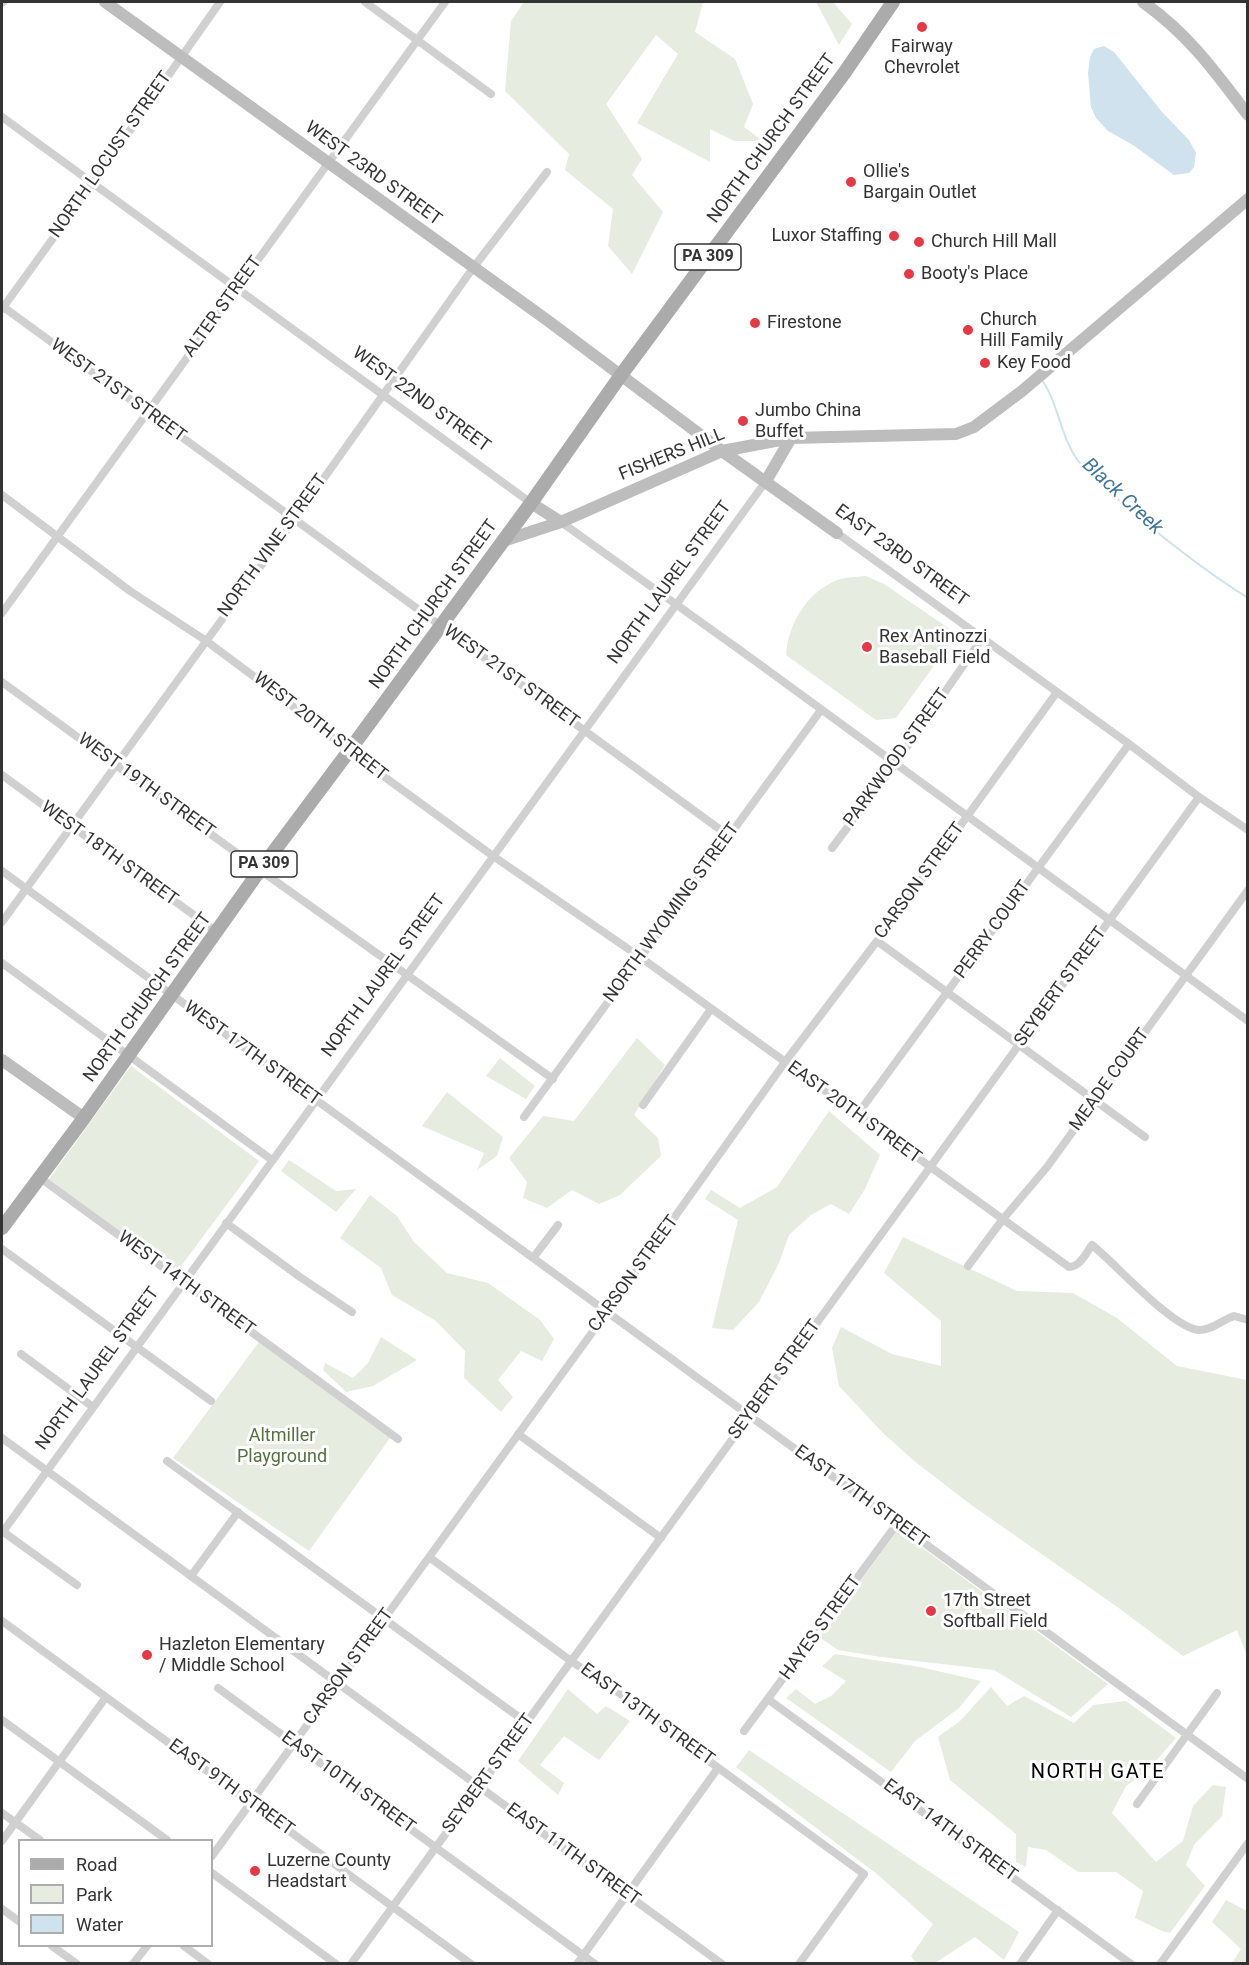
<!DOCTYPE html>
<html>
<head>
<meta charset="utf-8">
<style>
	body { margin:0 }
	#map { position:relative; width:1249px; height:1965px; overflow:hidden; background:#fff; font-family:Roboto,sans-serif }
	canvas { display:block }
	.frame { position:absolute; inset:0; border:3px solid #333; pointer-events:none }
	.legend { position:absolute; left:18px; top:1839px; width:195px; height:108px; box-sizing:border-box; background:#fff; border:2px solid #adadad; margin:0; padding:8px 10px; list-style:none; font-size:18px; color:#333 }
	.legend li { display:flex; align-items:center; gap:12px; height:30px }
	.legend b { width:30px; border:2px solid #adadad }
</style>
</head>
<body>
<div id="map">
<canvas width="1249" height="1965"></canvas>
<div class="frame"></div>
<ul class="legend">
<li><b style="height:8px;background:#ababab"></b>Road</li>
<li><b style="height:16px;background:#e6ecdf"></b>Park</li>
<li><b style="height:16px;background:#cfe2ee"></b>Water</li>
</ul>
</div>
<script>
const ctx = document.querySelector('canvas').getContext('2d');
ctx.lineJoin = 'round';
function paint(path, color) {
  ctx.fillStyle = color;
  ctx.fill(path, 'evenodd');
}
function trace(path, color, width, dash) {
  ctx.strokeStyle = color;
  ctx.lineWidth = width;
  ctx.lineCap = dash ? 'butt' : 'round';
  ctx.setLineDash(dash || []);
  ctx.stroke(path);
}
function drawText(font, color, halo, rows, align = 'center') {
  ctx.font = font + ' Roboto,sans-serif';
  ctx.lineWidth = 6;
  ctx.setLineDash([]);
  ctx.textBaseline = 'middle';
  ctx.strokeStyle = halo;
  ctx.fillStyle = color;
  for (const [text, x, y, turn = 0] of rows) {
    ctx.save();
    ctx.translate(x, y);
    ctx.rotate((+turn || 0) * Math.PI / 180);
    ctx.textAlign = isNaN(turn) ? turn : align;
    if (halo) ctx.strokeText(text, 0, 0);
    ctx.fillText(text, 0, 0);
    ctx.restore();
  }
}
paint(new Path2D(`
	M 524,2 L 703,2 L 695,32 L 735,59 L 753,104 L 744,127 L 763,141 L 734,141 L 710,129 L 710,162 L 637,123 L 678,54 L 656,35 L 606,104 L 642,159 L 632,175 L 663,212 L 632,274 L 608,246 L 613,209 L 565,170 L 569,154 L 505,91 L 511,21 Z
	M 816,2 L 833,2 L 852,24 L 839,45 Z
	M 866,576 L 884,584 L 957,634 L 896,718 L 876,720 L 786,655 C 788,624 807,592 837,580 C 845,577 857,577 866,576 Z
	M 637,1038 L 665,1065 L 634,1115 L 658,1138 L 661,1156 L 620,1195 L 599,1204 L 572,1190 L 547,1208 L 523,1198 L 527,1182 L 509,1158 L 543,1116 L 574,1121 Z
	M 500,1058 L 535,1086 L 526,1099 L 486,1076 Z
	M 131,1066 L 259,1161 L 176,1273 L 49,1179 Z
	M 447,1092 L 503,1137 L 497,1156 L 477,1170 L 484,1153 L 422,1126 Z
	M 829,1111 L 880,1155 L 865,1189 L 849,1214 L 831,1204 L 811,1215 L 789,1235 L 779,1263 L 759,1302 L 733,1330 L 712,1328 L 738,1220 L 705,1199 L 711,1190 L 740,1208 L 777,1187 Z
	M 289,1160 L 336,1191 L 356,1189 L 336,1212 L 281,1171 Z
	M 370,1195 L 397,1216 L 414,1242 L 447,1273 L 488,1283 L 540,1320 L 554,1339 L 542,1361 L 521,1351 L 498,1380 L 513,1397 L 501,1412 L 464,1378 L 465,1351 L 436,1321 L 392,1295 L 381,1268 L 340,1238 Z
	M 903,1237 L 1017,1291 L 1073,1293 L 1117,1318 L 1177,1366 L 1247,1380 L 1247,1656 L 1237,1630 L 1183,1656 L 1116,1606 L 970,1504 L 913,1460 L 882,1432 L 839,1386 L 832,1348 L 841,1327 L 892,1354 L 941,1366 L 941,1321 L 884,1273 Z
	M 381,1337 L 417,1360 L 373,1386 L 346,1392 L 323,1370 L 325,1363 L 353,1378 L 368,1363 Z
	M 259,1342 L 390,1438 L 309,1551 L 173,1458 Z
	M 898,1530 L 1108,1684 L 1071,1717 L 994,1670 L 881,1657 L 838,1650 L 819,1637 Z
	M 835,1654 L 920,1667 L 981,1681 L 959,1708 L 915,1741 L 891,1772 L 786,1698 L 796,1689 L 815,1704 L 831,1696 L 846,1681 L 822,1666 Z
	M 991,1687 L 1007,1706 L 1024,1696 L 1074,1723 L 1093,1705 L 1126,1701 L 1176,1738 L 1148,1770 L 1126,1786 L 1112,1813 L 1156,1862 L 1183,1841 L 1193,1806 L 1213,1785 L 1226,1787 L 1222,1816 L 1194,1845 L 1186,1865 L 1205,1886 L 1170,1933 L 1162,1931 L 1135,1918 L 1143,1891 L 1116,1872 L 1078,1872 L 1046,1850 L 1028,1847 L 1026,1867 L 1016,1862 L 1016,1834 L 950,1780 L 938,1737 L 960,1721 Z
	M 568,1689 L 597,1714 L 606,1706 L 630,1721 L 599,1760 L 564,1736 L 540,1765 L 564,1783 L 558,1795 L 518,1761 Z
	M 749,1750 L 1019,1932 L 1004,1960 L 975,1937 L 935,1963 L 916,1963 L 911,1956 L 933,1924 L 877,1874 L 736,1767 Z
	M 1226,1900 L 1247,1911 L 1247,1963 L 1232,1963 L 1241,1949 L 1212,1922 Z`), '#e6ecdf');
paint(new Path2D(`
	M 1104,46 L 1114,52 L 1162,112 L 1189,140 L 1196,153 L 1194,167 L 1189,173 L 1174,175 L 1133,145 L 1108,131 L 1096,118 L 1091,107 L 1088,73 L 1090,57 L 1094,49 Z`), '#cfe2ee');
trace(new Path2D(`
	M 1041,378 C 1059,404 1060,437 1079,462 C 1090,476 1106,488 1119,500 C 1160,536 1202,569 1248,598`), '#cfe2ee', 2);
trace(new Path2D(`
	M 365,2 L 491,94
	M 2,3 L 3,2
	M 2,117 L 531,503
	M 2,306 L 729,836
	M 2,309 L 93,183 L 220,2
	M 2,495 L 130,591 L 205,640 L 276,693 L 349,751 L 493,856 L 640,957 L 1069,1267 C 1080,1267 1086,1253 1092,1245 C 1114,1262 1174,1330 1200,1330 C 1212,1330 1222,1320 1234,1316 L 1248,1320
	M 561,522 L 751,658 L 1248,1021
	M 837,533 L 1129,744 L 1199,797 L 1248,830
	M 2,613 L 445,2
	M 2,682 L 260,870 L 553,1079
	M 2,775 L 217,932
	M 832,848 L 895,764 L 983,637
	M 2,871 L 1248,1779
	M 2,922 L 295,519 L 473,268 L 547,172
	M 877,941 L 1145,1137
	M 2,963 L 272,1160
	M 643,1105 L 711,1009
	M 857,1115 L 1129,744
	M 524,1117 L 821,710
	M 39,1177 L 398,1439
	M 226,1223 L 300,1277 L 352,1312
	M 2,1249 L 211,1401
	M 533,1258 L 558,1225
	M 968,1266 L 1003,1219 L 1047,1167 L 1248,890
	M 21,1354 L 93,1407
	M 518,1434 L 661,1538
	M 2,1438 L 722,1964
	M 167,1461 L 527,1723
	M 2,1531 L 77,1585
	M 2,1533 L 766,481
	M 429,1557 L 571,1661 L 649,1713 L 691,1748 L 864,1874 L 799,1964
	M 191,1576 L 238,1512
	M 2,1621 L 471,1964
	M 218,1688 L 595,1964
	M 769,1700 L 1131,1964
	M 2,1720 L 167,1840
	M 744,1731 L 897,1524
	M 1137,1804 L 1217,1693
	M 2,1813 L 40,1840
	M 2,1841 L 106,1697
	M 212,1856 L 607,1312 L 785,1062 L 877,941 L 1057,692
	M 212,1873 L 336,1964
	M 2,1909 L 20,1922
	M 52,1946 L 77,1964
	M 184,1946 L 208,1964
	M 133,1964 L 147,1946
	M 351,1964 L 1199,797
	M 577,1964 L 718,1768
	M 1020,1964 L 1058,1910
	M 1160,1964 L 1248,1843`), '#d0d0d0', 8);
trace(new Path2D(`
	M 105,2 L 547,320 L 722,451 L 837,533
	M 1143,2 C 1188,34 1214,70 1248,115
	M 766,481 L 791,438
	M 531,503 L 561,522
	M 503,541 L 561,522 L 722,451 L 791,438 L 956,434 L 974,427 L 1022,391 L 1248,199
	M 2,1060 L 84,1118`), '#bdbdbd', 12);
trace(new Path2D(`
	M 2,1228 L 84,1118 L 260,870 L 349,751 L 531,503 L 621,375 L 845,72 L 893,2`), '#ababab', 14);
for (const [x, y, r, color] of [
	[922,27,6,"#e63946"],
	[851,182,6,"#e63946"],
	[894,236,6,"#e63946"],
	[919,242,6,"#e63946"],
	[909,274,6,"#e63946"],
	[755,323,6,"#e63946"],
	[968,330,6,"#e63946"],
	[985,363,6,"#e63946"],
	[743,421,6,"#e63946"],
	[867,647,6,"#e63946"],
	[931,1611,6,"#e63946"],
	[147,1655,6,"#e63946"],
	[255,1871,6,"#e63946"]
]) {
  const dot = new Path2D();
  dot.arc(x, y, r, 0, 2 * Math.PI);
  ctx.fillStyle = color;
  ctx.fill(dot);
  trace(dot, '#fff', 2);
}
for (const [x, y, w] of [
	[708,257,66],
	[264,864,66]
]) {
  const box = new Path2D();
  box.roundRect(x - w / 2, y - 13, w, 26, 4.5);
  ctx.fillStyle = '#fff';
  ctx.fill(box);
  trace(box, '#333', 1.5);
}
drawText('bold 16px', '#333', null, [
	["PA 309",708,257],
	["PA 309",264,864]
]);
drawText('18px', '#333', '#fff', [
	["Fairway",922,47,"center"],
	["Chevrolet",922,68,"center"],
	["Ollie's",863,172],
	["Bargain Outlet",863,193],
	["Luxor Staffing",882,236,"right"],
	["Church Hill Mall",931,242],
	["Booty's Place",921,274],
	["Church",980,320],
	["Hill Family",980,341],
	["Firestone",767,323],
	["Key Food",997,363],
	["Jumbo China",755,411],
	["Buffet",755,432],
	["Rex Antinozzi",879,637],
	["Baseball Field",879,658],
	["17th Street",943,1601],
	["Softball Field",943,1622],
	["Hazleton Elementary",159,1645],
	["/ Middle School",159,1666],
	["Luzerne County",267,1861],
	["Headstart",267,1882]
], 'left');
drawText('18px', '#333', '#fff', [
	["NORTH CHURCH STREET",772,139,-54],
	["NORTH LOCUST STREET",111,155,-55],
	["WEST 23RD STREET",373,174,36],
	["ALTER STREET",223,307,-54],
	["WEST 21ST STREET",118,391,36],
	["WEST 22ND STREET",421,400,36],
	["FISHERS HILL",672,455,-22],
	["NORTH VINE STREET",273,546,-54],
	["EAST 23RD STREET",901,556,36],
	["NORTH LAUREL STREET",670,583,-54],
	["NORTH CHURCH STREET",434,605,-54],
	["WEST 21ST STREET",511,677,36],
	["WEST 20TH STREET",320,727,38],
	["PARKWOOD STREET",897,758,-54],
	["WEST 19TH STREET",146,786,36],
	["WEST 18TH STREET",109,854,36],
	["CARSON STREET",920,881,-54],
	["NORTH WYOMING STREET",672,913,-54],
	["PERRY COURT",993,930,-54],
	["NORTH LAUREL STREET",384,976,-54],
	["SEYBERT STREET",1061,987,-54],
	["NORTH CHURCH STREET",148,998,-54],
	["WEST 17TH STREET",252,1054,36],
	["MEADE COURT",1110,1080,-54],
	["EAST 20TH STREET",854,1113,36],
	["CARSON STREET",634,1274,-54],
	["WEST 14TH STREET",186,1284,36],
	["NORTH LAUREL STREET",98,1369,-54],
	["SEYBERT STREET",775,1380,-54],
	["EAST 17TH STREET",861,1497,36],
	["HAYES STREET",821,1628,-54],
	["CARSON STREET",349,1667,-54],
	["EAST 13TH STREET",647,1715,36],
	["SEYBERT STREET",489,1774,-54],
	["EAST 10TH STREET",348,1783,36],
	["EAST 9TH STREET",231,1788,36],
	["EAST 14TH STREET",950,1831,36],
	["EAST 11TH STREET",573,1855,36]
]);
drawText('18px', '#56703f', '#fff', [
	["Altmiller",282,1436],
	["Playground",282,1457]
]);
drawText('italic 20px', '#3f7597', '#fff', [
	["Black Creek",1122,497,43]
]);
ctx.letterSpacing = '1.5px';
drawText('20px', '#000', '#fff', [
	["NORTH GATE",1098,1773]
]);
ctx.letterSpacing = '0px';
</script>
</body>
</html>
